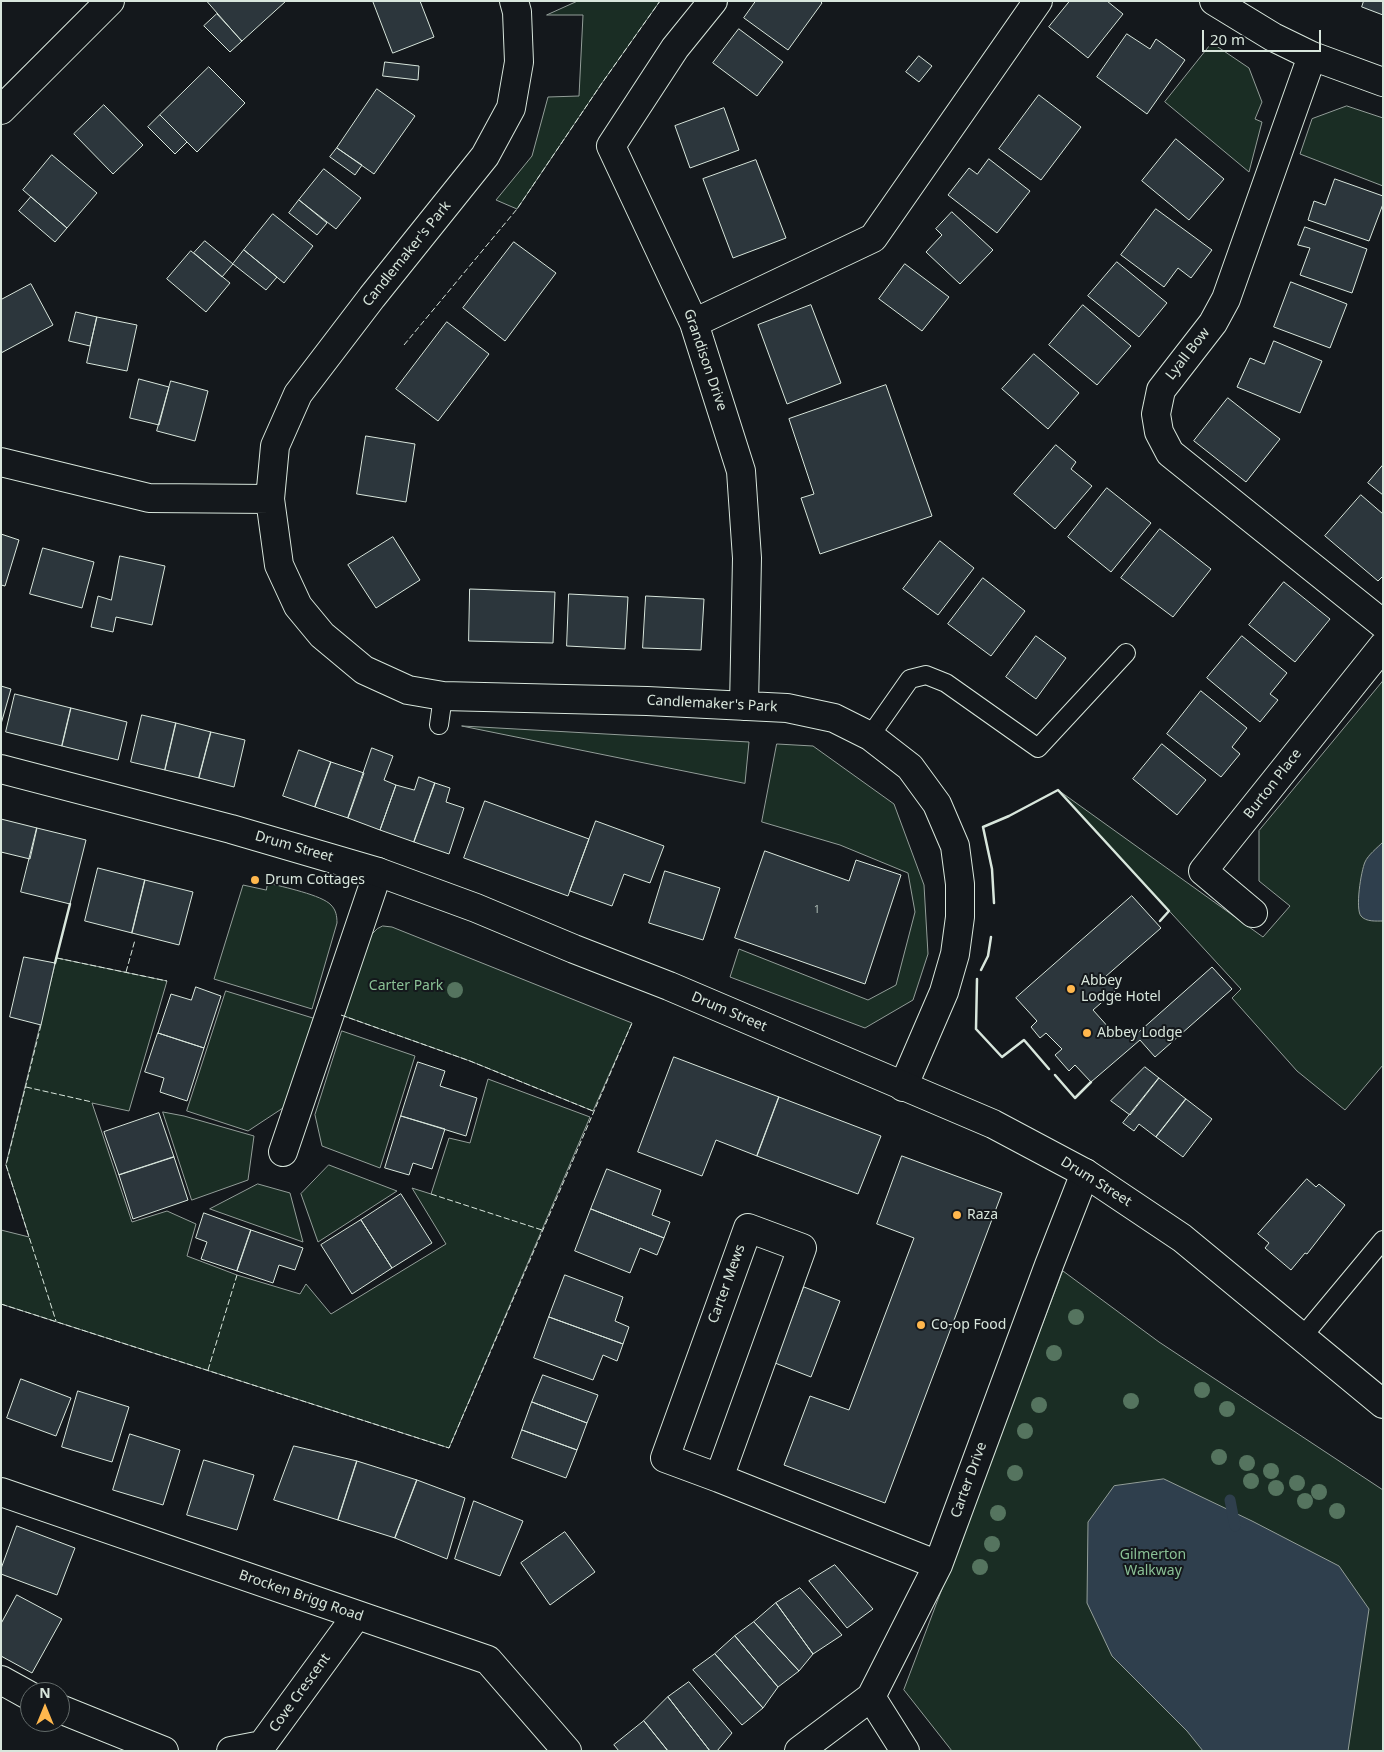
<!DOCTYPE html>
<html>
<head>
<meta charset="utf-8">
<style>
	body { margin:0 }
	#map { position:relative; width:1384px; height:1752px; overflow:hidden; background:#14181c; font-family:"Noto Sans",sans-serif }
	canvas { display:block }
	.frame { position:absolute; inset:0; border:2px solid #d8e6dc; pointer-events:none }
	.north { position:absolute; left:20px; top:1682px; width:50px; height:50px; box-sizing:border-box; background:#14181c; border:1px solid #626a69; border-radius:50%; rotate:0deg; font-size:14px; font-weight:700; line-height:20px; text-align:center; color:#d8e6dc }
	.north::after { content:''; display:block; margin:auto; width:18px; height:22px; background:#ffb74d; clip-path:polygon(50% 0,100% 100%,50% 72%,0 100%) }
	.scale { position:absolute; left:1202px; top:30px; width:119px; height:22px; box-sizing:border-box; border:2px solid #d8e6dc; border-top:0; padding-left:6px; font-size:15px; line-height:18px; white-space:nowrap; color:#d8e6dc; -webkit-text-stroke:4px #14181c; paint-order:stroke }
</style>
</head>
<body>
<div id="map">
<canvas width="1384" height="1752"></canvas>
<div class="frame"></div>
<div class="north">N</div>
<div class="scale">20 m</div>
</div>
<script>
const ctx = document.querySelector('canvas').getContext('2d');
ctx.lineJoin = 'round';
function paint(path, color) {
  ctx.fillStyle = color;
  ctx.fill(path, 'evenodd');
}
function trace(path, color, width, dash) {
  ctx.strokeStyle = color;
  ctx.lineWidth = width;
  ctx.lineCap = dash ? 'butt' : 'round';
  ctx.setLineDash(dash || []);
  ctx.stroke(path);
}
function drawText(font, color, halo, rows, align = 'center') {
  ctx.font = font + ' "Noto Sans",sans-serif';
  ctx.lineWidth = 4;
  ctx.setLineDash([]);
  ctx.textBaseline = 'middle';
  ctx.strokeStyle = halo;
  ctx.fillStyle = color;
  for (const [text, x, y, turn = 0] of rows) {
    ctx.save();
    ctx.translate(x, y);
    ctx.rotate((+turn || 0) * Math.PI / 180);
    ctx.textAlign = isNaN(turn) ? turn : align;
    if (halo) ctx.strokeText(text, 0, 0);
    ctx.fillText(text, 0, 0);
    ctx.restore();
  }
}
const green = new Path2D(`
	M 578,1 L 660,1 L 602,83 L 517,209 L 496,200 L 532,156 L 548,97 L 579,96 L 583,15 L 547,15 Z
	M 1212,43 L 1249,68 L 1262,102 L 1255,119 L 1262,122 L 1249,172 L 1165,102 Z
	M 1347,106 L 1383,118 L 1383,186 L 1300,154 L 1312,119 Z
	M 1383,681 L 1383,1065 L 1345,1110 L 1297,1071 L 1232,998 L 1241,989 L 1058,790 L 1263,937 L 1290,906 L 1259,881 L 1259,831 Z
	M 462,726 L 749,742 L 745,783 Z
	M 777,744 L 813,746 L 894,804 L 924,885 L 928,954 L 913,1000 L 865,1028 L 730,977 L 739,949 L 868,1000 L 896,985 L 915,912 L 908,873 L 840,845 L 762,822 Z
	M 268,883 C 283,887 322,895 331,905 C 336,910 337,916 337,923 L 312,1009 L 214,979 L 243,885 L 266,890 Z
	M 383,926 L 392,927 L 632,1023 L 593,1111 L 470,1061 L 341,1015 L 370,936 L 377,929 Z
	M 57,958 L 167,981 L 129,1111 L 92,1103 L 132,1222 L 167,1211 L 196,1224 L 187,1256 L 237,1275 L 300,1294 L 306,1284 L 331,1314 L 446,1244 L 412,1188 L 431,1194 L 449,1138 L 470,1143 L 488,1079 L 590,1117 L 449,1448 L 1,1304 L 1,1230 L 29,1237 L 6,1165 Z
	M 226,991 L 316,1019 L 289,1104 L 248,1131 L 187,1111 Z
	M 342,1031 L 415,1056 L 380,1168 L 322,1146 L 315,1115 Z
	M 163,1112 L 184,1116 L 254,1136 L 248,1180 L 192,1200 Z
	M 329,1165 L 397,1191 L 318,1242 L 301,1194 Z
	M 258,1184 L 290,1193 L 303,1242 L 210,1209 Z
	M 1063,1271 L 1159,1342 L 1383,1490 L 1383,1751 L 952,1751 L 904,1690 Z`);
paint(green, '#1a2d24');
trace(green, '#939e99', 1);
const water = new Path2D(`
	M 1383,842 L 1383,921 C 1376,921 1366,922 1361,916 C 1355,909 1361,871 1365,862 C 1368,855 1377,848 1383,842 Z
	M 1164,1479 L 1252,1521 L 1339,1566 L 1369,1609 L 1348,1751 L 1203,1751 L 1187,1731 L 1112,1656 L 1087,1603 L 1088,1522 L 1114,1486 Z`);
paint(water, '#2f3f4d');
trace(water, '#939e99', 1);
trace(new Path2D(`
	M 1230,1500 L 1235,1526`), '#2f3f4d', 11);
const building = new Path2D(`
	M 207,1 L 286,1 L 242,41 Z
	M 373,1 L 420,1 L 434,37 L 393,53 Z
	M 756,1 L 820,1 L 822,3 L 788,50 L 744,18 Z
	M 1070,1 L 1107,1 L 1123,14 L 1088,58 L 1049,27 Z
	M 1364,1 L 1383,1 L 1383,15 L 1362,7 Z
	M 217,14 L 242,41 L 230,52 L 204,26 Z
	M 739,29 L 783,62 L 757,96 L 713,63 Z
	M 1127,34 L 1150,49 L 1156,39 L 1185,60 L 1147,114 L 1097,77 Z
	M 919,56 L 932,66 L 919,82 L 906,72 Z
	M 385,62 L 419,66 L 418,80 L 383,76 Z
	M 209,67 L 245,103 L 197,152 L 160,115 Z
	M 377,89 L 415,116 L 374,174 L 337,148 Z
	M 1039,95 L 1081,127 L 1041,180 L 999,149 Z
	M 104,105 L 143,145 L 113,174 L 74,134 Z
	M 724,108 L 739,150 L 690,168 L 675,126 Z
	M 160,115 L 187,142 L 175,154 L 148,127 Z
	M 1176,139 L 1224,179 L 1189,220 L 1142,181 Z
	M 337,148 L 362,165 L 355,175 L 330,157 Z
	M 52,155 L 97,193 L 67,228 L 23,190 Z
	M 989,159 L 1030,191 L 997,233 L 948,195 L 969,168 L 977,174 Z
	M 756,160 L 786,238 L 733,258 L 703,179 Z
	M 324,169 L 361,198 L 336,229 L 299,200 Z
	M 1335,179 L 1383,196 L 1383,204 L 1369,241 L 1308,220 L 1314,201 L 1325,205 Z
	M 31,197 L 67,228 L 55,242 L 19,211 Z
	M 299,200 L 327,223 L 317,235 L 289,213 Z
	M 1156,209 L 1212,250 L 1191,278 L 1178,268 L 1164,287 L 1121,255 Z
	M 952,212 L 993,250 L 960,284 L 926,252 L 942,235 L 936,229 Z
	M 273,214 L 313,246 L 284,283 L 244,250 Z
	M 1305,227 L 1367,249 L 1352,293 L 1300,275 L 1310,248 L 1298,245 Z
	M 205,241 L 233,264 L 222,277 L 194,253 Z
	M 514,242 L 556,273 L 505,341 L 463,308 Z
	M 244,250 L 277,277 L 266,290 L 233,264 Z
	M 191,251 L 230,283 L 206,312 L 167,279 Z
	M 1117,262 L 1167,303 L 1139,337 L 1088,296 Z
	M 905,264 L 949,297 L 922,331 L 879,299 Z
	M 1291,282 L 1347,304 L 1330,348 L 1274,327 Z
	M 31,284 L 53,325 L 1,353 L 1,300 Z
	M 811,305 L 841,383 L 787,404 L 758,325 Z
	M 1083,305 L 1131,346 L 1097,385 L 1049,345 Z
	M 76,312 L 97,317 L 90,346 L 69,341 Z
	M 97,317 L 137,325 L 127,371 L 87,363 Z
	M 447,322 L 489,354 L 438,421 L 396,389 Z
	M 1274,341 L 1322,361 L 1300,413 L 1237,387 L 1250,358 L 1264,364 Z
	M 1034,354 L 1079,393 L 1048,429 L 1002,389 Z
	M 139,379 L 169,387 L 159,425 L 130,418 Z
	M 171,381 L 208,391 L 195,441 L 157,431 Z
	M 886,385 L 932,516 L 820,554 L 801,498 L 814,494 L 789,419 Z
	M 1228,398 L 1280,439 L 1246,482 L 1194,441 Z
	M 366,436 L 415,444 L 406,502 L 357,494 Z
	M 1056,445 L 1076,462 L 1071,469 L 1092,486 L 1055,529 L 1014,494 Z
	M 1383,465 L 1383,495 L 1368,483 Z
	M 1107,488 L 1151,523 L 1111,572 L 1068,537 Z
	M 1361,495 L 1383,514 L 1383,576 L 1378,581 L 1325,536 Z
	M 1160,529 L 1211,569 L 1173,617 L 1121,578 Z
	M 1,534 L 19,540 L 5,586 L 1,585 Z
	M 393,537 L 420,580 L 376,608 L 348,565 Z
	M 940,541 L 974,568 L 938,615 L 903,589 Z
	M 43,548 L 94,562 L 82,608 L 30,594 Z
	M 120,556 L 165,566 L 152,625 L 116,617 L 113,632 L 91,627 L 98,596 L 111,600 Z
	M 983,578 L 1025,611 L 991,656 L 948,624 Z
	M 1284,582 L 1330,619 L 1295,662 L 1249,625 Z
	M 470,589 L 555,592 L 553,643 L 469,641 Z
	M 569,594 L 628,597 L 625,649 L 567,646 Z
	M 646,596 L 704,599 L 701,650 L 643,648 Z
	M 1036,636 L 1066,658 L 1036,699 L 1006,677 Z
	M 1242,636 L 1287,673 L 1270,694 L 1278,700 L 1260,722 L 1207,678 Z
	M 1,686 L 11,689 L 1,724 Z
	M 1201,691 L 1247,728 L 1232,747 L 1240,754 L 1221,777 L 1167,734 Z
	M 15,694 L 71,708 L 62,746 L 6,732 Z
	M 71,708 L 127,722 L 118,760 L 62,746 Z
	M 142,715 L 176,723 L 165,770 L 131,762 Z
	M 176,723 L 211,732 L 199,778 L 165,770 Z
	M 211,732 L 245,740 L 234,787 L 199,778 Z
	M 1162,744 L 1206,780 L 1177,815 L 1133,779 Z
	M 372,748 L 393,756 L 384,780 L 396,785 L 380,830 L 348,818 Z
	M 299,750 L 331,762 L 315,807 L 283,796 Z
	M 331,762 L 364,773 L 348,818 L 315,807 Z
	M 419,777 L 435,783 L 414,842 L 380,830 L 396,785 L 414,790 Z
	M 435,783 L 450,788 L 446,802 L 464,808 L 449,854 L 414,842 Z
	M 485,801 L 589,839 L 568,896 L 464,858 Z
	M 1,819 L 37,828 L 30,859 L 1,852 Z
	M 596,821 L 664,846 L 650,883 L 624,874 L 612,906 L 570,891 Z
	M 37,828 L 86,840 L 70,904 L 21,892 Z
	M 765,851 L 849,881 L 856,860 L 901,875 L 865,984 L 735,938 Z
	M 98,868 L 145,880 L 132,933 L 85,921 Z
	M 665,871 L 720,888 L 703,940 L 649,923 Z
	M 145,880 L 193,892 L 179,945 L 132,933 Z
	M 1132,896 L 1161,928 L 1105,977 L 1116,990 L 1093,1010 L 1118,1038 L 1126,1031 L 1132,1038 L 1212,967 L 1232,989 L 1155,1057 L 1140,1040 L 1091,1082 L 1075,1065 L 1069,1071 L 1055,1055 L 1062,1049 L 1046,1033 L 1040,1038 L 1031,1027 L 1037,1021 L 1016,998 Z
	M 24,957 L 55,963 L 41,1025 L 10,1017 Z
	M 196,987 L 221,996 L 204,1048 L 158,1033 L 171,994 L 191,1000 Z
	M 158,1033 L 204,1048 L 187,1101 L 160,1092 L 164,1078 L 145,1072 Z
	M 674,1057 L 779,1097 L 757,1156 L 716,1140 L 702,1176 L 638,1152 Z
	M 418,1062 L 445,1071 L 440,1086 L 477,1098 L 466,1136 L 401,1116 Z
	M 1145,1067 L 1159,1078 L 1130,1115 L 1111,1101 Z
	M 1159,1078 L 1186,1099 L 1156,1137 L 1139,1124 L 1134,1131 L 1123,1123 Z
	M 779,1097 L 881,1136 L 858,1194 L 757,1156 Z
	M 1186,1099 L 1212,1119 L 1183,1157 L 1156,1137 Z
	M 159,1113 L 174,1157 L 119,1175 L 104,1132 Z
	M 401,1116 L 445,1129 L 432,1169 L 413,1163 L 409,1175 L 385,1168 Z
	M 902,1156 L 1002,1193 L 885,1503 L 784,1465 L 810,1396 L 849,1410 L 914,1238 L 877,1224 Z
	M 174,1157 L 188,1200 L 133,1219 L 119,1175 Z
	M 607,1169 L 661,1190 L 652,1215 L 670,1222 L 664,1238 L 591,1209 Z
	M 1307,1179 L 1316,1187 L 1319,1184 L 1345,1205 L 1307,1254 L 1305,1253 L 1291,1270 L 1265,1248 L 1269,1243 L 1258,1234 Z
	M 401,1194 L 432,1243 L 392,1268 L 361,1220 Z
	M 591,1209 L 664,1238 L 657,1255 L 640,1248 L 630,1273 L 575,1251 Z
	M 204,1213 L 251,1230 L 237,1271 L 201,1259 L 207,1242 L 196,1238 Z
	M 361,1220 L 392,1268 L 352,1294 L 321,1245 Z
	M 251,1230 L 303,1248 L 295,1270 L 279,1265 L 273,1283 L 237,1271 Z
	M 565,1275 L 623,1297 L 615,1321 L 629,1327 L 623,1344 L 549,1317 Z
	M 804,1287 L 840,1301 L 811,1377 L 775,1363 Z
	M 549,1317 L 623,1344 L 617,1361 L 603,1355 L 593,1380 L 534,1358 Z
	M 543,1375 L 598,1395 L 587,1423 L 532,1402 Z
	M 21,1379 L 71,1398 L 56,1436 L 7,1418 Z
	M 78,1391 L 129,1407 L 112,1462 L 62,1447 Z
	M 532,1402 L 587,1423 L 577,1450 L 522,1430 Z
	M 522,1430 L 577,1450 L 566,1478 L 512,1458 Z
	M 130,1434 L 180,1450 L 163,1505 L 113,1490 Z
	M 294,1446 L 357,1461 L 338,1520 L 274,1500 Z
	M 204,1460 L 254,1475 L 237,1530 L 187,1515 Z
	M 357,1461 L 417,1480 L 395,1538 L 338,1520 Z
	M 417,1480 L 465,1498 L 447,1559 L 395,1538 Z
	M 474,1501 L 523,1521 L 500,1576 L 455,1559 Z
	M 17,1526 L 75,1548 L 57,1595 L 1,1574 L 1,1569 Z
	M 565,1532 L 595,1572 L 550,1605 L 521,1563 Z
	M 835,1565 L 873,1609 L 847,1628 L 809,1581 Z
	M 800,1588 L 842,1635 L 813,1654 L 776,1603 Z
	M 17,1595 L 62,1619 L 32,1673 L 1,1656 L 1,1624 Z
	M 776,1603 L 813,1654 L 799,1671 L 754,1622 Z
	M 754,1622 L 799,1671 L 778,1687 L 735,1636 Z
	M 735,1636 L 778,1687 L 763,1708 L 715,1654 Z
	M 715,1654 L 763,1708 L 742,1725 L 693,1670 Z
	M 689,1682 L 732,1733 L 717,1751 L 710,1751 L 668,1697 Z
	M 668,1697 L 710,1751 L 668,1751 L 644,1721 Z
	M 644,1721 L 668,1751 L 619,1751 L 614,1745 Z`);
paint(building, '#2c363c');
trace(building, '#d8e6dc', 1);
const service = new Path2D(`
	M 439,725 L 443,696
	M 870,736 L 910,679 L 926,675 L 946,683 L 1038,748 L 1126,653
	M 1303,1336 L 1383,1240`);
const minor = new Path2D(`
	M 514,1 L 517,12 L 519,62 L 511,108 L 485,156 L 372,297 L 298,394 L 275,446 L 270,499 L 279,565 L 298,606 L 322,635 L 364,670 L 408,690 L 443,696 L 647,701 L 787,708 L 834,718 L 870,736 L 910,767 L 937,804 L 955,846 L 960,884 L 960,917 L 955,954 L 944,992 L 903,1087
	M 713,1 L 675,48 L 611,146 L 694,323 L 741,471 L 747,558 L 744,706
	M 1214,1 L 1273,37 L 1312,56 L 1383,82
	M 1312,56 L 1226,299 L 1213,323 L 1161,390 L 1156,414 L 1159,432 L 1170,453 L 1383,624
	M 1,110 L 110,1
	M 694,323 L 873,238 L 1038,1
	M 1,462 L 149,498 L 270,499
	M 1253,913 L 1203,871 L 1383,646
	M 283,1152 L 378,872
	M 719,1478 L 802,1248 L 748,1228 L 665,1458 L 719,1478 L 938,1565
	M 1,1492 L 488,1660 L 567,1751
	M 1,1680 L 30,1696
	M 871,1697 L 905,1751
	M 60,1709 L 164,1751
	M 231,1751 L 262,1745 L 357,1615
	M 799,1751 L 871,1697 L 938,1565 L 1049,1265 L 1085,1173`);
const primary = new Path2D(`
	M 1,769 L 231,829 L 378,872 L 476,908 L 574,949 L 669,986 L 993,1124 L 1085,1173 L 1182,1238 L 1383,1404`);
trace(service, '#d8e6dc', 20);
trace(minor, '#d8e6dc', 30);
trace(primary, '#d8e6dc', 30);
trace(service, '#14181c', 18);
trace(minor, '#14181c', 28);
trace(primary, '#14181c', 28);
trace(new Path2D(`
	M 404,345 L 517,209 L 602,83 L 660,1
	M 57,958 L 167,981
	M 126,972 L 135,940
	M 341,1015 L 470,1061 L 593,1111
	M 41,1025 L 6,1165 L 56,1321
	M 26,1087 L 92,1102
	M 431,1194 L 542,1230
	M 1,1304 L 449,1448 L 632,1023
	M 208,1370 L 237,1275`), '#d8e6dc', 1, [6, 2.5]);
trace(new Path2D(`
	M 994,903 L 992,869 L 983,827 L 1009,816 L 1058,790 L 1169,911 L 1160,921
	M 55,963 L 70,904
	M 981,970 L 988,956 L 991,937
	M 977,979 L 976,1029 L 1002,1057 L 1024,1040 L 1049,1069
	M 1055,1075 L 1075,1098 L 1091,1082`), '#d8e6dc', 2.5);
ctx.fillStyle = '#55745f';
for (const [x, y] of [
	[455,990],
	[1076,1317],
	[1054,1353],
	[1202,1390],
	[1131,1401],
	[1039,1405],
	[1227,1409],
	[1025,1431],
	[1219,1457],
	[1247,1463],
	[1271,1471],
	[1015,1473],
	[1251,1481],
	[1297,1483],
	[1276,1488],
	[1319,1492],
	[1305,1501],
	[1337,1511],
	[998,1513],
	[992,1544],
	[980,1567]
]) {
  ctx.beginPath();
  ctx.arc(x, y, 8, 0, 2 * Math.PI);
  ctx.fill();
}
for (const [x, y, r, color] of [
	[255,880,5,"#ffb74d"],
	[1071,989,5,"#ffb74d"],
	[1087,1033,5,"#ffb74d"],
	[957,1215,5,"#ffb74d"],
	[921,1325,5,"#ffb74d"]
]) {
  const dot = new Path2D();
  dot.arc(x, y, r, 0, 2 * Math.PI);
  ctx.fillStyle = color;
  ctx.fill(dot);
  trace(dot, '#14181c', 2);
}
drawText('11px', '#adbab4', null, [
	["1",817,910]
]);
drawText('14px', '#d8e6dc', '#14181c', [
	["Candlemaker's Park",407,254,-51],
	["Lyall Bow",1188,354,-52],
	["Grandison Drive",705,360,71],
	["Candlemaker's Park",712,704,3],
	["Burton Place",1273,784,-52],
	["Drum Street",294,847,16],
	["Drum Street",729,1012,23],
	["Drum Street",1096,1182,32],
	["Carter Mews",727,1284,-70],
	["Carter Drive",969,1480,-70],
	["Brocken Brigg Road",301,1596,19],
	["Cove Crescent",300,1693,-54]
]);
drawText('14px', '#d8e6dc', '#14181c', [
	["Drum Cottages",265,880],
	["Abbey",1081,981],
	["Lodge Hotel",1081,997],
	["Abbey Lodge",1097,1033],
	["Raza",967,1215],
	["Co-op Food",931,1325]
], 'left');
drawText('14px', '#8ac095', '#14181c', [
	["Carter Park",406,986],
	["Gilmerton",1153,1555],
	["Walkway",1153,1571]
]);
</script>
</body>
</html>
